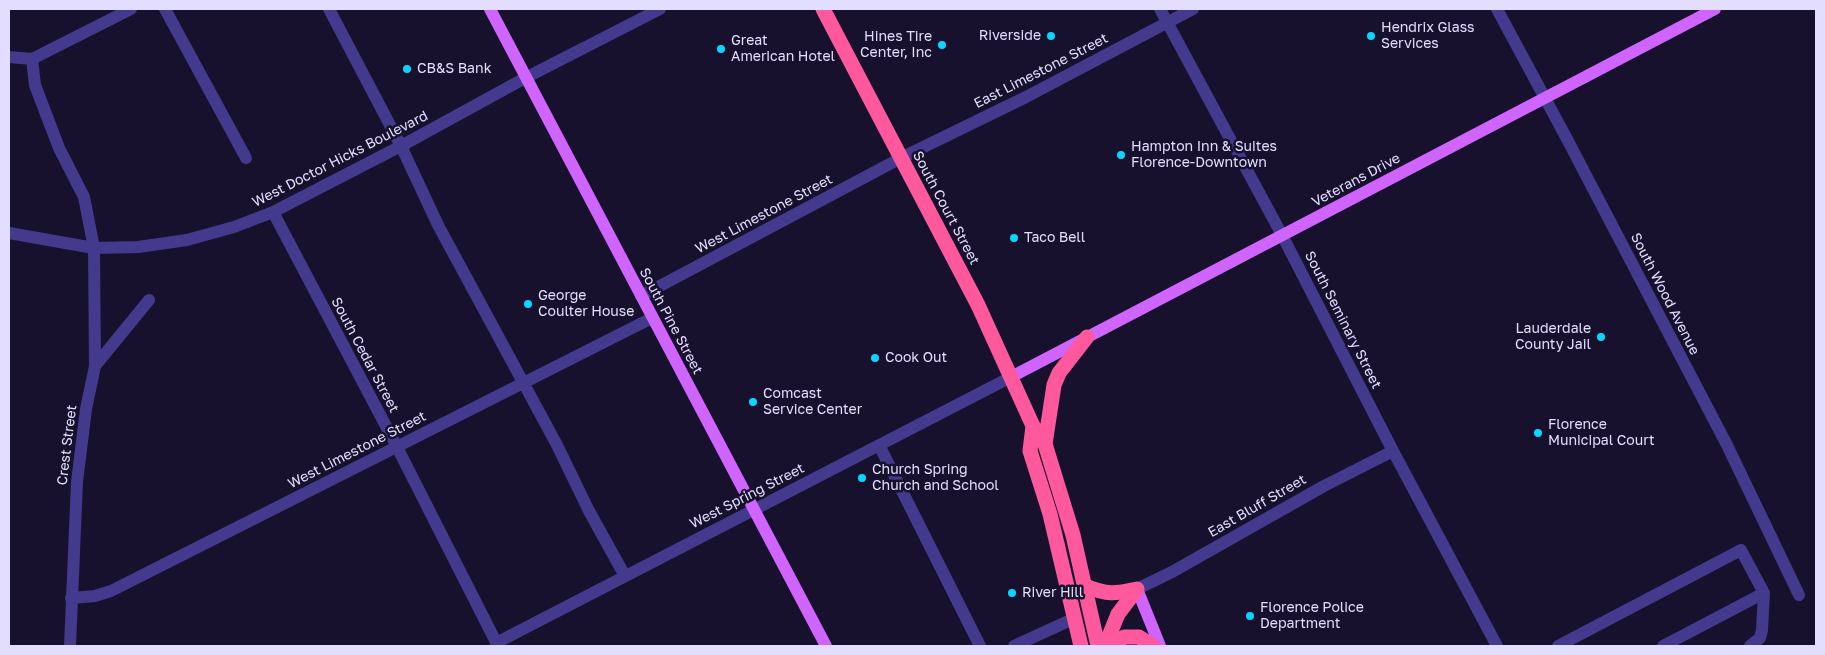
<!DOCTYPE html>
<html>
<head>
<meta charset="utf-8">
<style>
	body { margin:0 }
	#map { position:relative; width:1825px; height:655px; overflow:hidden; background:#17112d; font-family:"Golos Text",sans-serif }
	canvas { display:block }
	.frame { position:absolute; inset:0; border:10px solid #e3ddff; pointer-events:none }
</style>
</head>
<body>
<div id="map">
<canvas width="1825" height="655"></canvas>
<div class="frame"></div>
</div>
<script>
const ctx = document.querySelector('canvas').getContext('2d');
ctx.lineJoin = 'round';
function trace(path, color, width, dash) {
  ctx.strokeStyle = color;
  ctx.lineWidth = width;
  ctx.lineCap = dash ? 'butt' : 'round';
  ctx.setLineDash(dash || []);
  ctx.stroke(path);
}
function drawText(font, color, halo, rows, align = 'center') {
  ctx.font = font + ' "Golos Text",sans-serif';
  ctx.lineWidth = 5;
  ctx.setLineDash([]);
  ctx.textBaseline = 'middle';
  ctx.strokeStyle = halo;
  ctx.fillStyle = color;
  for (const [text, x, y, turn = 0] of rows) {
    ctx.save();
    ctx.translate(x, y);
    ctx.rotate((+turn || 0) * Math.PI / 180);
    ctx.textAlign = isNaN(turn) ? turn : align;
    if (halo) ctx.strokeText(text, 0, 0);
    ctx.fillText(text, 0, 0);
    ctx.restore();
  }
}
trace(new Path2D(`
	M 165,9 L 246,158
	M 329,9 L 401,146 L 438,225 L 557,445 L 589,511 L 625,576
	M 1160,9 L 1282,235 L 1393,451 L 1497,646
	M 1497,9 L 1567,139 L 1727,445 L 1799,595
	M 9,57 L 32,59 L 131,9
	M 32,59 L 35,85 L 59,148 L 84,197 L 94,248 L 95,366 L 86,409 L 77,482 L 70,646
	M 273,212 L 397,447 L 498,646
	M 9,233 L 94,248 L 138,247 L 187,240 L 234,227 L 273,212 L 401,146 L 527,77 L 660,9
	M 641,296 L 901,158 L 1026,97 L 1193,9
	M 95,366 L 149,300
	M 879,445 L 980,646
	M 1137,589 L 1172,572 L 1324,486 L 1393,451
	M 71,598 L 95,596 L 111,591 L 652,318
	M 496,643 L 1011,377
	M 1014,646 L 1075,618
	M 1558,646 L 1741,550 L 1764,593 L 1663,646
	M 1750,646 L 1760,638 L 1762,630 L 1764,593`), '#433a8e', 12);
trace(new Path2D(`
	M 490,9 L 826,646
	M 1011,377 L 1715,9
	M 1137,589 L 1160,646`), '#d064ff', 12);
trace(new Path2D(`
	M 823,9 L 978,305 L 1033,426 L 1045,444 L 1073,535 L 1098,646
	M 1033,426 L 1030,451 L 1050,514 L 1081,646
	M 1045,444 L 1054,385 L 1059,373 L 1087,337
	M 1085,586 C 1108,595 1114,594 1137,589
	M 1105,646 L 1118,614 L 1137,589
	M 1113,646 L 1124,637 L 1139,637 L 1153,646`), '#ff589c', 15);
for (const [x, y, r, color] of [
	[1051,36,5,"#09d5ff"],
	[1371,36,5,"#09d5ff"],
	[942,45,5,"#09d5ff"],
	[721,49,5,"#09d5ff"],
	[407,69,5,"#09d5ff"],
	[1121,155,5,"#09d5ff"],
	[1014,238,5,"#09d5ff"],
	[528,304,5,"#09d5ff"],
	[1601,337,5,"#09d5ff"],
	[875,358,5,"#09d5ff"],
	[753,402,5,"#09d5ff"],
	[1538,433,5,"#09d5ff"],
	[862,478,5,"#09d5ff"],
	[1012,593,5,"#09d5ff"],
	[1250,616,5,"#09d5ff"]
]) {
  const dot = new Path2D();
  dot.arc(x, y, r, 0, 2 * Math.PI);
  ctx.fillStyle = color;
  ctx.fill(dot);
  trace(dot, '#17112d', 2);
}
drawText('14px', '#e3ddff', '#17112d', [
	["Hendrix Glass",1381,28],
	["Services",1381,44],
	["Riverside",1041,36,"right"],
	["Hines Tire",932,37,"right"],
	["Center, Inc",932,53,"right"],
	["Great",731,41],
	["American Hotel",731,57],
	["CB&S Bank",417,69],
	["Hampton Inn & Suites",1131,147],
	["Florence-Downtown",1131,163],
	["Taco Bell",1024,238],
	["George",538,296],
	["Coulter House",538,312],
	["Lauderdale",1591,329,"right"],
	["County Jail",1591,345,"right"],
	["Cook Out",885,358],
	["Comcast",763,394],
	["Service Center",763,410],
	["Florence",1548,425],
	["Municipal Court",1548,441],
	["Church Spring",872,470],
	["Church and School",872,486],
	["River Hill",1022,593],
	["Florence Police",1260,608],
	["Department",1260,624]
], 'left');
drawText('14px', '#e3ddff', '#17112d', [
	["East Limestone Street",1041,71,-27],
	["West Doctor Hicks Boulevard",340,159,-27],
	["Veterans Drive",1356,180,-28],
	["South Court Street",946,208,62],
	["West Limestone Street",764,214,-28],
	["South Wood Avenue",1665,294,63],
	["South Seminary Street",1343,320,63],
	["South Pine Street",671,321,62],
	["South Cedar Street",365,355,62],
	["Crest Street",67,445,-83],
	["West Limestone Street",357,450,-27],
	["West Spring Street",747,496,-27],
	["East Bluff Street",1257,506,-30]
]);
</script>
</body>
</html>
